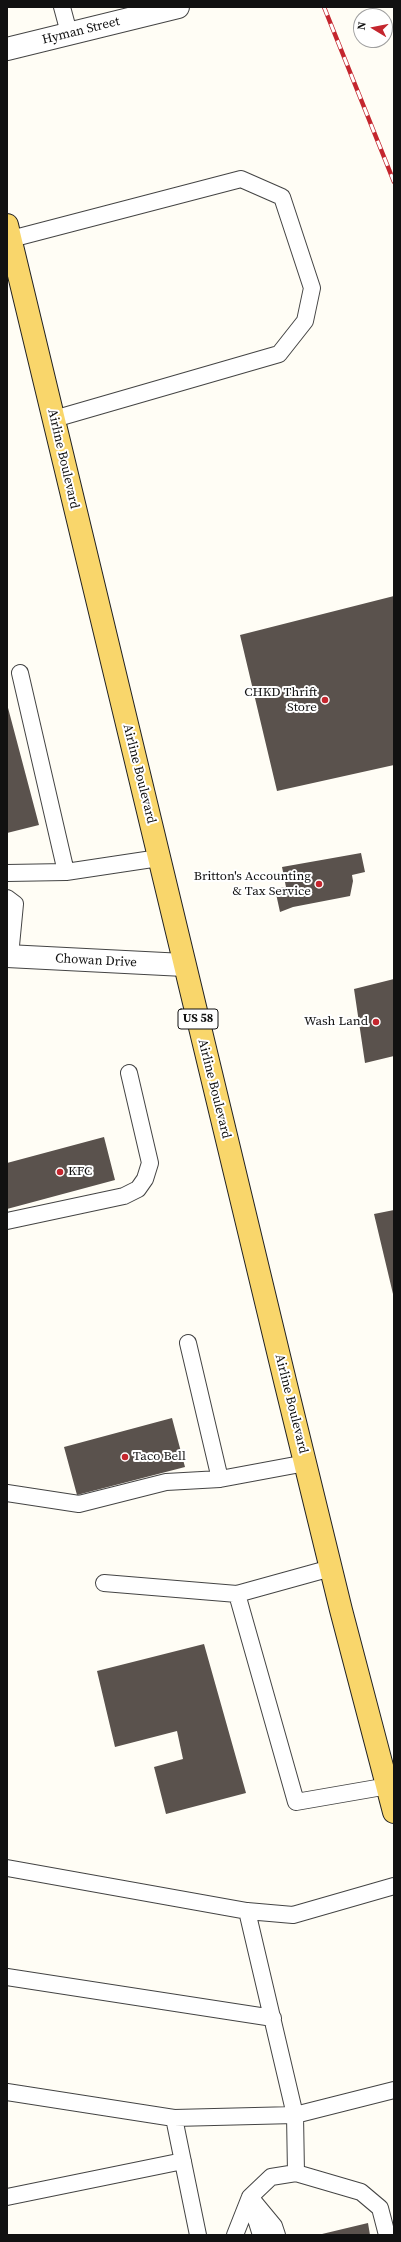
<!DOCTYPE html>
<html>
<head>
<meta charset="utf-8">
<style>
	body { margin:0 }
	#map { position:relative; width:401px; height:2242px; overflow:hidden; background:#fffdf5; font-family:"Source Serif 4",serif }
	canvas { display:block }
	.frame { position:absolute; inset:0; border:8px solid #111; pointer-events:none }
	.north { position:absolute; left:353px; top:8px; width:40px; height:40px; box-sizing:border-box; background:#fff; border:1px solid #a0a0a0; border-radius:50%; rotate:280deg; font-size:11px; font-weight:700; line-height:16px; text-align:center; color:#111 }
	.north::after { content:''; display:block; margin:auto; width:14px; height:18px; background:#c4262e; clip-path:polygon(50% 0,100% 100%,50% 72%,0 100%) }
</style>
</head>
<body>
<div id="map">
<canvas width="401" height="2242"></canvas>
<div class="frame"></div>
<div class="north">N</div>
</div>
<script>
const ctx = document.querySelector('canvas').getContext('2d');
ctx.lineJoin = 'round';
function paint(path, color) {
  ctx.fillStyle = color;
  ctx.fill(path, 'evenodd');
}
function trace(path, color, width, dash) {
  ctx.strokeStyle = color;
  ctx.lineWidth = width;
  ctx.lineCap = dash ? 'butt' : 'round';
  ctx.setLineDash(dash || []);
  ctx.stroke(path);
}
function drawText(font, color, halo, rows, align = 'center') {
  ctx.font = font + ' "Source Serif 4",serif';
  ctx.lineWidth = 4;
  ctx.setLineDash([]);
  ctx.textBaseline = 'middle';
  ctx.strokeStyle = halo;
  ctx.fillStyle = color;
  for (const [text, x, y, turn = 0] of rows) {
    ctx.save();
    ctx.translate(x, y);
    ctx.rotate((+turn || 0) * Math.PI / 180);
    ctx.textAlign = isNaN(turn) ? turn : align;
    if (halo) ctx.strokeText(text, 0, 0);
    ctx.fillText(text, 0, 0);
    ctx.restore();
  }
}
paint(new Path2D(`
	M 394,596 L 394,765 L 277,791 L 240,635 Z
	M 7,704 L 39,825 L 7,833 Z
	M 361,853 L 365,872 L 352,875 L 353,881 L 350,896 L 293,907 L 280,912 L 275,889 L 286,887 L 282,867 Z
	M 394,979 L 394,1056 L 365,1063 L 354,989 Z
	M 104,1137 L 115,1180 L 7,1209 L 7,1163 Z
	M 394,1210 L 394,1294 L 393,1294 L 374,1214 Z
	M 172,1418 L 185,1467 L 77,1495 L 64,1447 Z
	M 204,1644 L 246,1793 L 166,1814 L 154,1767 L 183,1759 L 177,1731 L 115,1747 L 97,1671 Z
	M 368,2223 L 370,2235 L 322,2235 L 322,2234 Z`), '#5a524d');
const lane = new Path2D(`
	M 62,7 L 69,33
	M 11,239 L 241,179 L 282,197 L 312,288 L 305,321 L 279,354 L 54,419
	M 20,673 L 66,872
	M 7,873 L 66,872 L 159,858
	M 7,898 L 15,904 L 10,956
	M 7,1221 L 124,1196 L 138,1189 L 145,1179 L 150,1163 L 129,1073
	M 188,1343 L 220,1479
	M 7,1493 L 79,1504 L 166,1482 L 220,1479 L 306,1463
	M 331,1568 L 237,1594 L 296,1802 L 394,1785
	M 104,1583 L 237,1594
	M 7,1868 L 247,1911 L 293,1915 L 394,1886
	M 247,1911 L 295,2115 L 394,2090
	M 7,1977 L 273,2018
	M 7,2092 L 174,2118 L 295,2115 L 296,2173 L 361,2192 L 380,2208 L 387,2235
	M 174,2118 L 198,2235
	M 7,2197 L 183,2161
	M 250,2197 L 274,2226 L 277,2235
	M 251,2203 L 261,2235
	M 235,2235 L 250,2197 L 271,2177 L 296,2173`);
const street = new Path2D(`
	M 7,49 L 178,7
	M 7,956 L 184,965`);
const primary = new Path2D(`
	M 7,225 L 286,1385 L 341,1610 L 394,1812`);
trace(lane, '#444', 18);
trace(street, '#444', 24);
trace(primary, '#222', 24);
trace(lane, '#fff', 16);
trace(street, '#fff', 22);
trace(primary, '#f9d66b', 22);
const rail = new Path2D(`
	M 324,7 L 394,182`);
trace(rail, '#c4262e', 4.5);
trace(rail, '#fff', 3, [9]);
for (const [x, y, r, color] of [
	[325,700,4,"#c4262e"],
	[319,884,4,"#c4262e"],
	[376,1022,4,"#c4262e"],
	[60,1172,4,"#c4262e"],
	[125,1457,4,"#c4262e"]
]) {
  const dot = new Path2D();
  dot.arc(x, y, r, 0, 2 * Math.PI);
  ctx.fillStyle = color;
  ctx.fill(dot);
  trace(dot, '#fff', 1.5);
}
for (const [x, y, w] of [
	[198,1019,40]
]) {
  const box = new Path2D();
  box.roundRect(x - w / 2, y - 10, w, 20, 3);
  ctx.fillStyle = '#fff';
  ctx.fill(box);
  trace(box, '#111', 1);
}
drawText('bold 12px', '#111', null, [
	["US 58",198,1019]
]);
drawText('13px', '#111', '#fff', [
	["Hyman Street",81,31,-14],
	["Airline Boulevard",63,459,77],
	["Airline Boulevard",139,774,76],
	["Chowan Drive",96,961,3],
	["Airline Boulevard",214,1089,76],
	["Airline Boulevard",291,1404,76]
]);
drawText('13px', '#111', '#fff', [
	["CHKD Thrift",317,693],
	["Store",317,708],
	["Britton's Accounting",311,877],
	["& Tax Service",311,892],
	["Wash Land",368,1022],
	["KFC",68,1172,"left"],
	["Taco Bell",133,1457,"left"]
], 'right');
</script>
</body>
</html>
